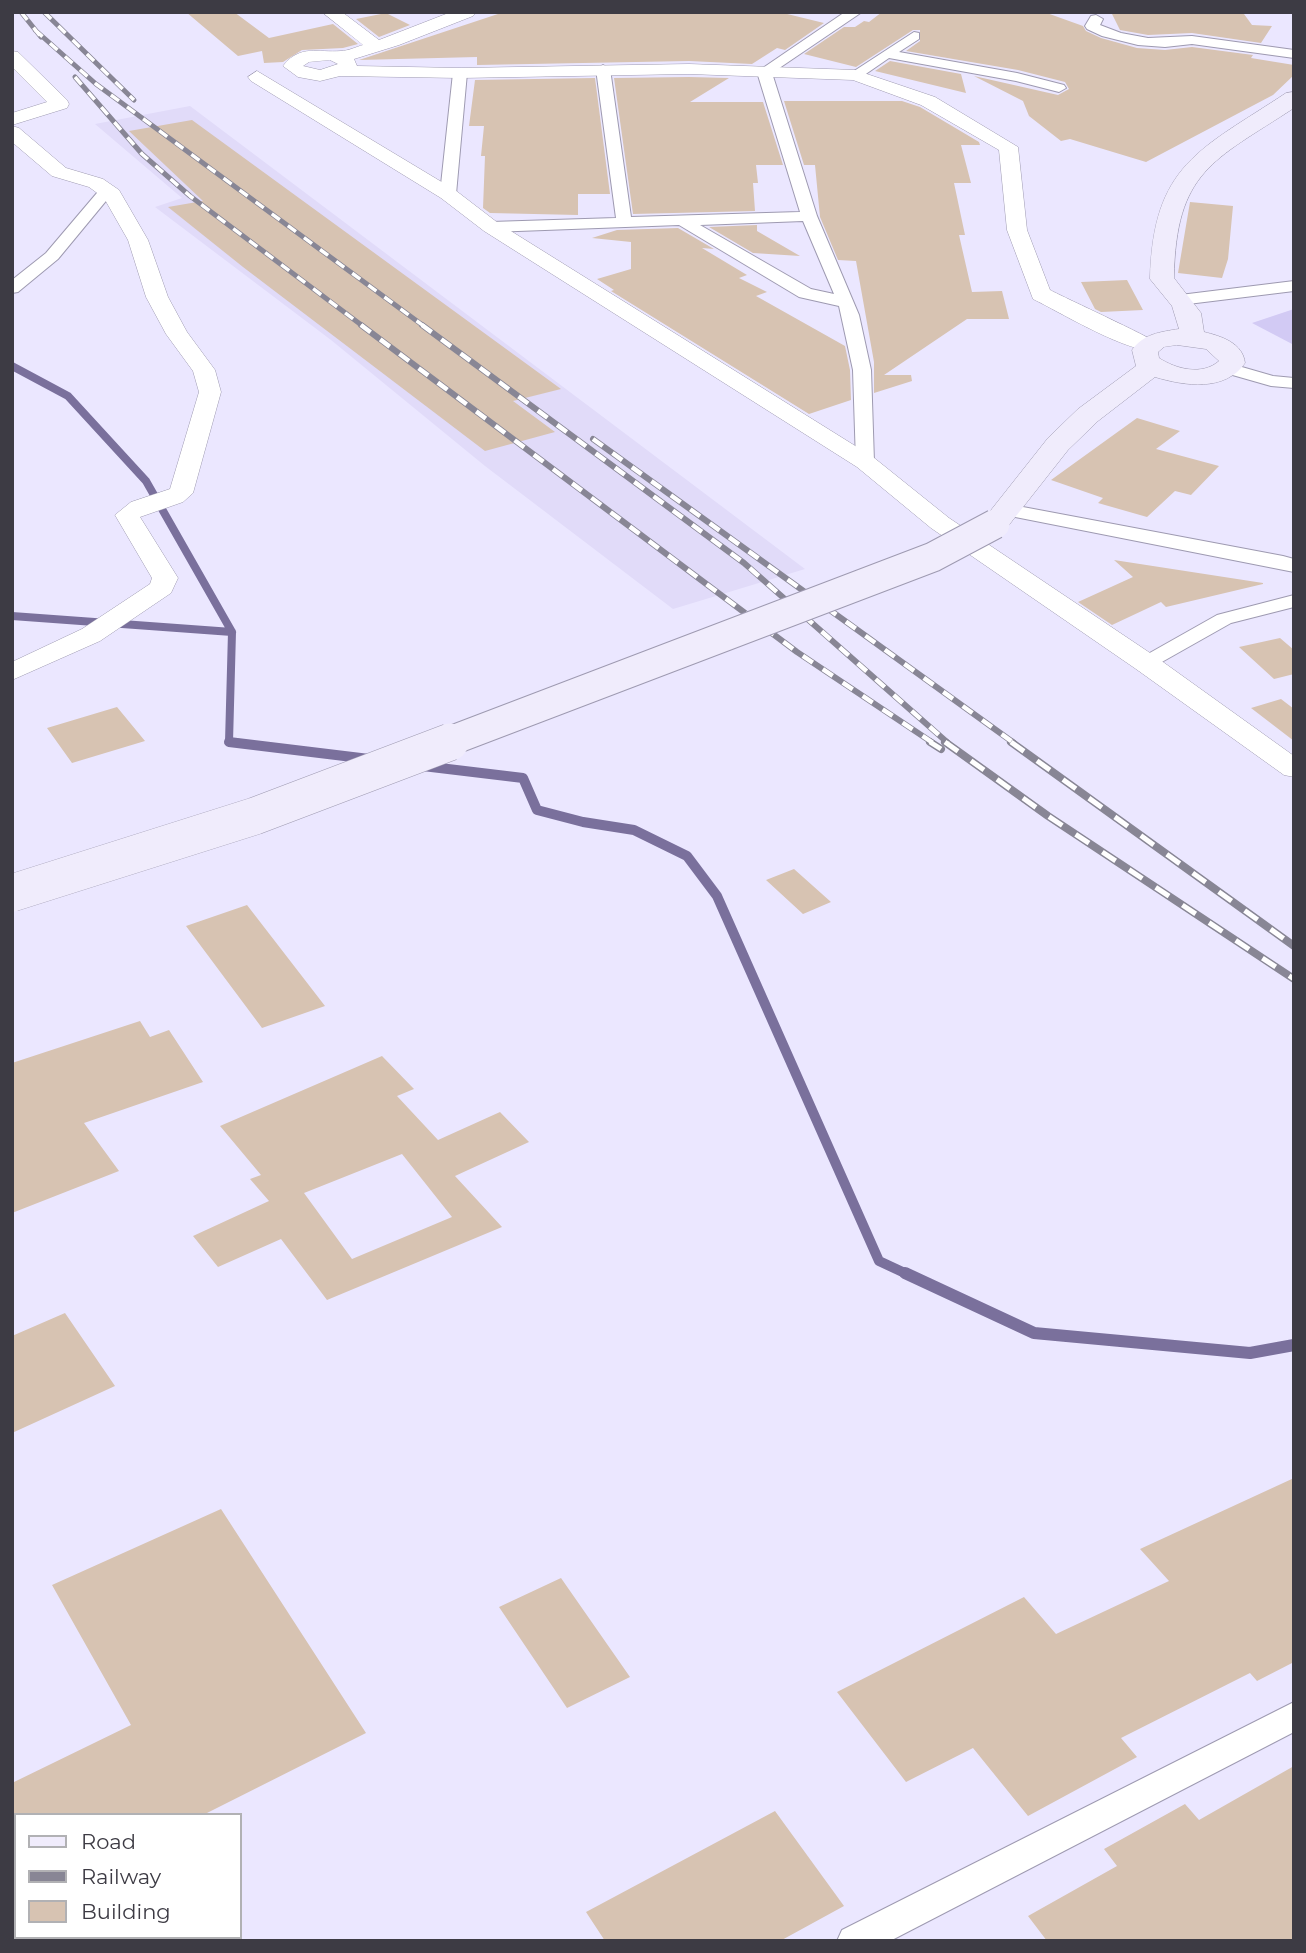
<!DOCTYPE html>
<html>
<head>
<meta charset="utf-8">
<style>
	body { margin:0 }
	#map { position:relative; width:1306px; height:1953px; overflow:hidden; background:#ebe7ff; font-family:Montserrat,sans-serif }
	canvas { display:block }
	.frame { position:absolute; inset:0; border:14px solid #3d3b44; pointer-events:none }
	.legend { position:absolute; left:14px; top:1813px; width:228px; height:126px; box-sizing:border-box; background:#fff; border:2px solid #b1b1b4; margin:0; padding:9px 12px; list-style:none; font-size:21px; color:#3d3b44 }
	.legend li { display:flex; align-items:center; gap:14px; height:35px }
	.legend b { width:35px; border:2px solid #b1b1b4 }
</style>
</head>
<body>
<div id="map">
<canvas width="1306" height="1953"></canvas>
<div class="frame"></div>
<ul class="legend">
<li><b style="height:9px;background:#f0ecfc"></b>Road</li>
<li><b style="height:9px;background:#888695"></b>Railway</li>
<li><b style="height:19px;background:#d7c3b2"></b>Building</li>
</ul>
</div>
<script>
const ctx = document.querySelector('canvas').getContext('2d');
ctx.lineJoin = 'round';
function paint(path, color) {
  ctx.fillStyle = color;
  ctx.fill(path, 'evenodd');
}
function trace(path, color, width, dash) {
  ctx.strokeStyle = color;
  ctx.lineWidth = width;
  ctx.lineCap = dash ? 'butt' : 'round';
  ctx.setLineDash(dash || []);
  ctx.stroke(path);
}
paint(new Path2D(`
	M 190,106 L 805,569 L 673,609 L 485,466 L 331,340 L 155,207 L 182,198 L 95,124 Z`), '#e1dbf9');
paint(new Path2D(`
	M 1294,309 L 1294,345 L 1252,323 Z`), '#d2caf4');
trace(new Path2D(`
	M 12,366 L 68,396 L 146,481 L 232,632
	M 12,616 L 232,632 L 229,742 L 240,743`), '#7a709c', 8);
trace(new Path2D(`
	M 229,742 L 369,759
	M 423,766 L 523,778 L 537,810 L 583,822 L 634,830 L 687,856 L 717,896 L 879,1261 L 909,1275`), '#7a709c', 10);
trace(new Path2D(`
	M 905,1273 L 1034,1333 L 1250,1353 L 1294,1345`), '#7a709c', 12);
paint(new Path2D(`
	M 186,12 L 234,12 L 269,38 L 333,24 L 358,44 L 343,48 L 302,50 L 283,62 L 264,63 L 262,51 L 238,56 Z
	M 504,12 L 779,12 L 824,23 L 785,50 L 777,48 L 752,64 L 689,61 L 477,65 L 477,57 L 359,60 Z
	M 882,12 L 1044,12 L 1083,26 L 1086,31 L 1101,38 L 1137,48 L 1165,50 L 1192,47 L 1253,55 L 1251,58 L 1294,65 L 1294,75 L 1273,95 L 1146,162 L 1070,139 L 1061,141 L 1029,116 L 1023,101 L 974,76 L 1058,95 L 1069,89 L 1065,82 L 1018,70 L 906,51 L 920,41 L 920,30 L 913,30 L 856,67 L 804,54 L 844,27 L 855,27 L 864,21 L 869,22 Z
	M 1111,12 L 1244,14 L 1252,25 L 1272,26 L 1261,43 L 1192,33 L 1148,35 L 1120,30 Z
	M 386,13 L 410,25 L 379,37 L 356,19 Z
	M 890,61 L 961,74 L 966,93 L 875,71 Z
	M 689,77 L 729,78 L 690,102 L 763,102 L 783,165 L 756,165 L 758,183 L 753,183 L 755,211 L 633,214 L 614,78 Z
	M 595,78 L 610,194 L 578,194 L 578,215 L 490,213 L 483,208 L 485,156 L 481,156 L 484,126 L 469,126 L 475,80 Z
	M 784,101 L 902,101 L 920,107 L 979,142 L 980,145 L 961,145 L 971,183 L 954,183 L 965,235 L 959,235 L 972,292 L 1002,291 L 1009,319 L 967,319 L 884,375 L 911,375 L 912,381 L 874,393 L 874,362 L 856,261 L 838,260 L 820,217 L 815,165 L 804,165 Z
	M 192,120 L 561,389 L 513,401 L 555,432 L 485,451 L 243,267 L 168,207 L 203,201 L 129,131 Z
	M 1190,202 L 1233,206 L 1228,259 L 1222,278 L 1178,273 Z
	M 757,225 L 757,231 L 800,256 L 753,253 L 709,227 Z
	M 678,228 L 714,249 L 702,248 L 747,275 L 739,278 L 767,292 L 756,296 L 845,346 L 850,370 L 851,400 L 809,414 L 611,291 L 614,290 L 597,279 L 631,269 L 631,242 L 592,238 L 617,230 Z
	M 1127,280 L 1143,310 L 1101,312 L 1095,309 L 1081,282 Z
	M 1137,418 L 1180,431 L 1156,449 L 1219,466 L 1191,495 L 1175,491 L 1147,517 L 1098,503 L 1103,498 L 1051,480 Z
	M 1114,560 L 1263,583 L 1263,584 L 1166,607 L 1161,602 L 1112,625 L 1078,602 L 1133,577 Z
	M 1280,638 L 1294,650 L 1294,674 L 1274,679 L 1239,647 Z
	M 1281,699 L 1294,709 L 1294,741 L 1251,708 Z
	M 117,707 L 145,741 L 72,763 L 47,728 Z
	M 794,869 L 831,902 L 803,914 L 766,880 Z
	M 247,905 L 325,1006 L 262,1028 L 186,926 Z
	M 140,1021 L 150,1037 L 169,1030 L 203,1082 L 84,1123 L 119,1171 L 12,1213 L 12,1063 Z
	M 382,1056 L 414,1089 L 397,1096 L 438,1140 L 500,1112 L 529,1142 L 455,1176 L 502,1227 L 327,1300 L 281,1239 L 218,1267 L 193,1236 L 269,1201 L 250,1179 L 261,1175 L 220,1126 ZM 402,1154 L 452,1217 L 352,1259 L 304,1193 Z
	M 65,1313 L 115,1386 L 12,1433 L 12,1336 Z
	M 1294,1478 L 1294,1662 L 1257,1681 L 1250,1673 L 1121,1738 L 1137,1757 L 1028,1816 L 973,1748 L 906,1782 L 837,1692 L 1024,1597 L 1056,1634 L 1169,1581 L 1140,1549 Z
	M 221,1509 L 366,1733 L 203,1815 L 12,1815 L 12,1783 L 131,1725 L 52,1585 Z
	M 561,1578 L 630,1677 L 567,1708 L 499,1607 Z
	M 1294,1766 L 1294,1941 L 1047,1941 L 1028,1916 L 1117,1866 L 1104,1849 L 1185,1804 L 1199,1820 Z
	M 775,1811 L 844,1906 L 780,1941 L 605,1941 L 586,1912 Z`), '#d7c3b2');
const minor = new Path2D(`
	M 845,12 L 862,12 L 772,73 L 817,216 L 859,315 L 871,370 L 874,462 L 865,468 L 856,462 L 853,370 L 839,306 L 799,297 L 679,225 L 491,232 L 483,227 L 491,222 L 616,218 L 596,69 L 603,65 L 610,69 L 631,217 L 800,212 L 757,72 ZM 803,221 L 834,294 L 811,289 L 700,225 Z
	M 1096,15 L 1103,19 L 1100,25 L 1121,33 L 1148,38 L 1192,36 L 1294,50 L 1294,58 L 1192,44 L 1165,47 L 1138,45 L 1102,36 L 1087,29 L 1085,26 L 1091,16 Z
	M 914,32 L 919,33 L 919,39 L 899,52 L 1017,73 L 1064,85 L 1066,88 L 1059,92 L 1016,81 L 889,58 L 860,78 L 855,79 L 848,75 Z
	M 460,69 L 467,73 L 456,194 L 448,199 L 440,194 L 453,73 Z
	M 107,185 L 115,190 L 58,259 L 18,292 L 12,293 L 12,280 L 46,253 L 102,187 Z
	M 1294,281 L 1294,291 L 1180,305 L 1172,300 L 1180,295 Z
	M 1228,363 L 1273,376 L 1294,378 L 1294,388 L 1271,386 L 1222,372 L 1219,368 L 1222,364 Z
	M 1007,504 L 1283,556 L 1294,559 L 1294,572 L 1000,514 L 997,510 Z
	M 1294,595 L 1294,607 L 1231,623 L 1153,667 L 1139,667 L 1136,663 L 1139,659 L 1217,615 Z
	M 1294,1702 L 1294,1732 L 890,1941 L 837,1941 L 842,1930 Z`);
const tertiary = new Path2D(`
	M 322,12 L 342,12 L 379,40 L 451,12 L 476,12 L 473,16 L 399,45 L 354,59 L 357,66 L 460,68 L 689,64 L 855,70 L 935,97 L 1018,147 L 1027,230 L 1050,290 C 1065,298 1157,340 1160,345 L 1157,350 C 1132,356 1058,311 1033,299 L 1007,230 L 999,150 L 921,105 L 853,80 L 689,74 L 460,78 L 340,76 L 320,81 L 298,77 L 283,66 C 300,44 318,53 341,51 C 348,51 356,47 363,45 ZM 330,60 L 338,64 L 320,70 L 303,66 L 309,62 Z
	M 12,51 L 18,52 L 67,100 L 69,104 L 67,108 L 12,125 L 12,113 L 47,102 L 12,67 Z
	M 257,71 L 455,190 L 498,223 L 873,457 L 949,518 L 1156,657 L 1294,756 L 1294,777 L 1284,775 L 1136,669 L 931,528 L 857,467 L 484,231 L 441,198 L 251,81 L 248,77 Z
	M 12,126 L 19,128 L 66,168 L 103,179 L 119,190 L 148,240 L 168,297 L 187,332 L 215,370 L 221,392 L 193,493 L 183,502 L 140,517 L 178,578 L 171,593 L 100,641 L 12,680 L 12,662 L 82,629 L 150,584 L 152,578 L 115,515 L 131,502 L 170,489 L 199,392 L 193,371 L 166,334 L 146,297 L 128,240 L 104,198 L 89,187 L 52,176 L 12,142 Z`);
const secondary = new Path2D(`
	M 1294,92 L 1294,108 C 1213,161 1176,171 1174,278 L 1201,313 L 1204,332 C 1221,336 1243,343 1245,363 C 1225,392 1185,386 1155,377 L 1098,421 L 1068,450 L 1005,530 L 995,533 L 985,530 L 980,524 L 1048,438 L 1078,409 L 1136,366 L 1132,350 C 1143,334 1160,332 1179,329 L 1172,306 L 1150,279 C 1153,164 1200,150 1286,93 ZM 1177,345 L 1206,349 L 1219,361 C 1202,376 1176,369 1159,358 L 1158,352 L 1164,347 Z`);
trace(minor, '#9e9ab1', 2);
trace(tertiary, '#9e9ab1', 1);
trace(secondary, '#9e9ab1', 1);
paint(minor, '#fff');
paint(tertiary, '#fff');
paint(secondary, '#f0ecfc');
const railFar2 = new Path2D(`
	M 21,12 L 41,37
	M 44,12 L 134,100
	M 35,30 L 96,84 L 425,327
	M 75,77 L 142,154 L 190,196 L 364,327`);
const railFar1 = new Path2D(`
	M 361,325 L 797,652 L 933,743
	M 422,325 L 744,563 L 948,743
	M 593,439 L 1014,743`);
const rail = new Path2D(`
	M 930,742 L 941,749
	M 945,742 L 1048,816 L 1294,979
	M 1011,742 L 1294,946`);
trace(railFar2, '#888695', 5);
trace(railFar1, '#888695', 6);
trace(rail, '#888695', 8);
trace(railFar2, '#fff', 3.5, [10]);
trace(railFar1, '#fff', 4.5, [12]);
trace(rail, '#fff', 5, [16]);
const secondaryBridgeFar1 = new Path2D(`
	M 445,743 L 933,557 L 995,524`);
const secondaryBridge = new Path2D(`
	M 12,893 L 255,816 L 450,742`);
trace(secondaryBridgeFar1, '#9e9ab1', 31, []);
trace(secondaryBridge, '#9e9ab1', 38, []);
trace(secondaryBridgeFar1, '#f0ecfc', 29);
trace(secondaryBridge, '#f0ecfc', 37);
</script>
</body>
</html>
